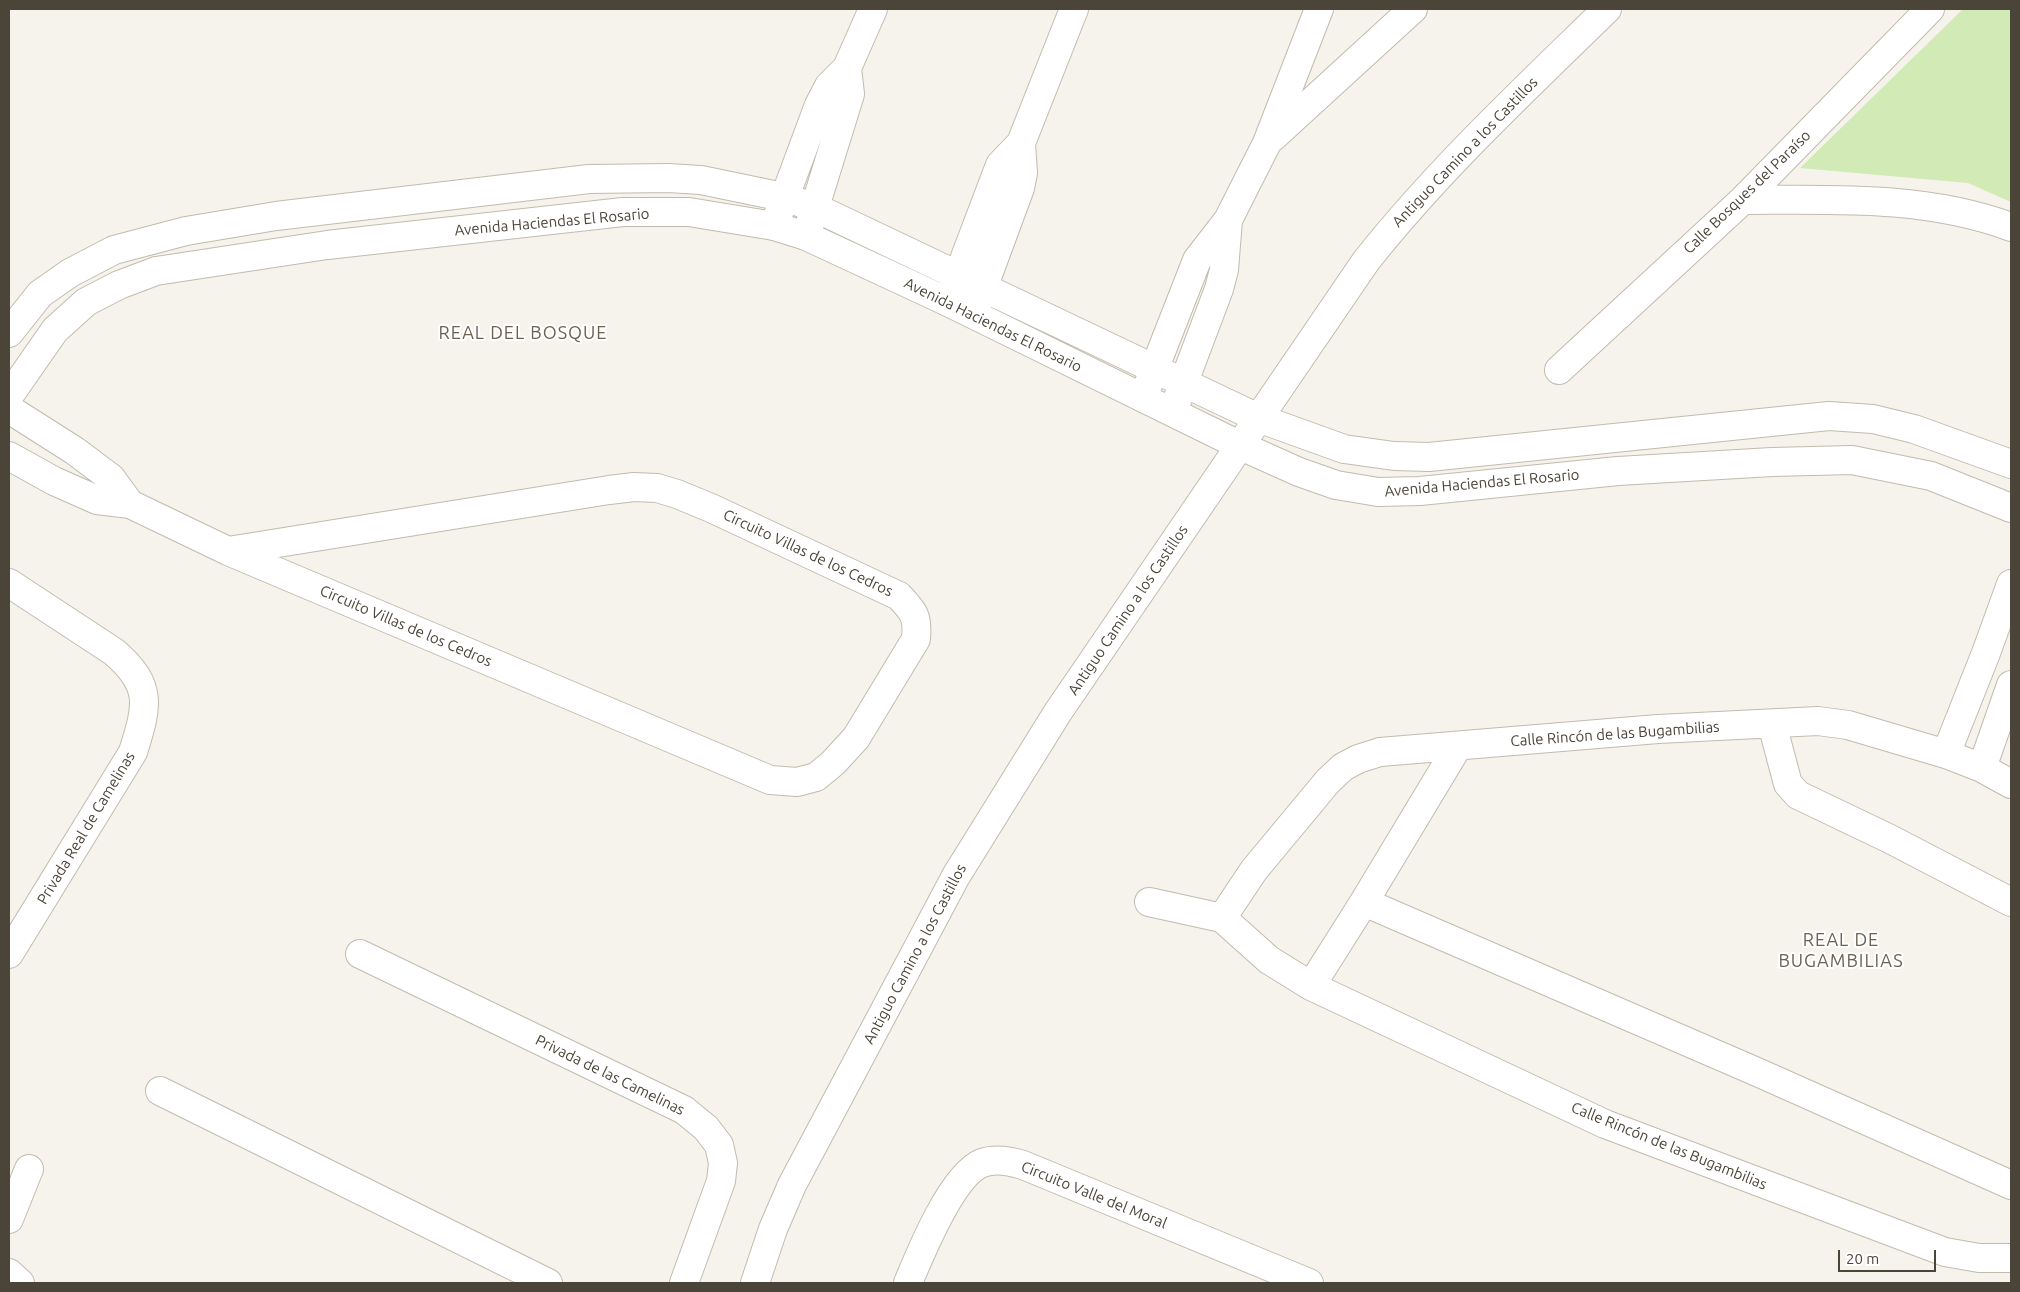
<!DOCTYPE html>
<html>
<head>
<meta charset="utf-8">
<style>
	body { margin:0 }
	#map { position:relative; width:2020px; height:1292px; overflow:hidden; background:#f6f3ec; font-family:Ubuntu,sans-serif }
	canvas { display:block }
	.frame { position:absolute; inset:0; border:10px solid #4b4439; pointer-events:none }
	.scale { position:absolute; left:1838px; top:1250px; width:98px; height:22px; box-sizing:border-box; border:2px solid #4b4439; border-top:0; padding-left:6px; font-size:15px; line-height:18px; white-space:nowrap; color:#4b4439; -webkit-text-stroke:4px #fff; paint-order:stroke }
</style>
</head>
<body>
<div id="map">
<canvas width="2020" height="1292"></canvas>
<div class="frame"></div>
<div class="scale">20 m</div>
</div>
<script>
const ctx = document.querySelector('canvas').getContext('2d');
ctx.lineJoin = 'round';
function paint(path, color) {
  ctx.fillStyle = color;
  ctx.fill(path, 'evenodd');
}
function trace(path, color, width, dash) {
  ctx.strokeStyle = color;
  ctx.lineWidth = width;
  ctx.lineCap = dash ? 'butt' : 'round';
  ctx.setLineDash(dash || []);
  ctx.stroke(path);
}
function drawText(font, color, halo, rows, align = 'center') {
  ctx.font = font + ' Ubuntu,sans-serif';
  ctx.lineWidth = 4;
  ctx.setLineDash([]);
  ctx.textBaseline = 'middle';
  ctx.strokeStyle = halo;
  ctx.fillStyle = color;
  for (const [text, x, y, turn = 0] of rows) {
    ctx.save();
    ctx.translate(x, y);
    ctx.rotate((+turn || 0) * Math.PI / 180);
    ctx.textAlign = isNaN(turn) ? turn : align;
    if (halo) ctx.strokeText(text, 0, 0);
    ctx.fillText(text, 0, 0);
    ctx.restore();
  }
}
paint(new Path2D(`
	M 1963,9 L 2011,9 L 2011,202 L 1968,183 L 1800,168 Z`), '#d2eab5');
const minor = new Path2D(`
	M 1272,138 L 1413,9
	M 1743,200 C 1833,200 1925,195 2011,227
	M 774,226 L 819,105 L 829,86 L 847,68 L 873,9
	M 806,236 L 850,94 L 847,68
	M 948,302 L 1000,165 L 1021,143 L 1074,9
	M 975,310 L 1020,188 L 1023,173 L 1021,143
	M 1559,370 L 1743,200 L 1930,9
	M 1143,398 L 1197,260 L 1228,220 L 1267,143 L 1319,9
	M 9,409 L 75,451 L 111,478 L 130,504
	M 1173,411 L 1219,289 L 1224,270 L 1228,220
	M 9,456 L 54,481 L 97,500 L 130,504 L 228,551 L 770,780 L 797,782 L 816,777 L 833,763 L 856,738 L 916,639 C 918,616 914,612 899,596 L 711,508 L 677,494 L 657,488 L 634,487 L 609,490 L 228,551
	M 9,583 L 114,652 C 154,686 147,707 133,752 L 9,954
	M 1772,724 L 1788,784 L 1798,795 L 1890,839 L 2011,902
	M 1946,754 L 1986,653 L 2011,584
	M 1982,768 L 2011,685
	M 1149,902 L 1222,918
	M 1364,902 L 1757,1072 L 2011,1185
	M 1222,918 L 1254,870 L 1328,781 L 1343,767 L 1358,759 L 1380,752 L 1658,729 L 1818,721 L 1848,725 L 1946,754 L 1982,768 L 2011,784
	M 1222,918 L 1269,960 L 1311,986 L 1605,1124 L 1945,1252 L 1979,1258 L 2011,1258
	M 360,954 L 684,1110 L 706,1128 L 719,1145 L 723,1163 L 721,1181 L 684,1283
	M 1311,986 L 1364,902 L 1458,746
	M 160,1091 L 548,1283
	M 9,1219 L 29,1169
	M 9,1273 L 20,1283
	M 908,1283 C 920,1254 952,1175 982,1163 C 995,1158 1010,1161 1023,1165 L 1309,1283`);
const tertiary = new Path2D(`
	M 9,333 L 40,294 L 70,273 L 114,250 L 186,231 L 276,216 L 589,179 L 668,178 L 701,180 L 783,197 L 814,207 L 1258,418 L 1344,449 L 1394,456 L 1429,457 L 1829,416 L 1873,419 L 1914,429 L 2011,464
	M 9,396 L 55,330 L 86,302 L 119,285 L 156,271 L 327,245 L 623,212 L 689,212 L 774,226 L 806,236 L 948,302 L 1241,446 L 1299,472 L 1336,485 L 1378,492 L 1420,491 L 1618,471 L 1772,462 L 1852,460 L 1931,476 L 2011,508
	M 755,1283 L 773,1229 L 792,1185 L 956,876 L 1058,712 L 1366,261 C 1439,169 1524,90 1607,9`);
trace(minor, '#c2bbae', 30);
trace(tertiary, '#c2bbae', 30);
trace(minor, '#fff', 28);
trace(tertiary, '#fff', 28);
drawText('15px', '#4b4439', '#fff', [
	["Antiguo Camino a los Castillos",1465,152,-46],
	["Calle Bosques del Paraíso",1747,192,-44],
	["Avenida Haciendas El Rosario",552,222,-5],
	["Avenida Haciendas El Rosario",993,325,26],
	["Avenida Haciendas El Rosario",1482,483,-5],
	["Circuito Villas de los Cedros",808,553,25],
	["Antiguo Camino a los Castillos",1128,610,-56],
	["Circuito Villas de los Cedros",406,626,23],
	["Calle Rincón de las Bugambilias",1615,734,-4],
	["Privada Real de Camelinas",86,828,-59],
	["Antiguo Camino a los Castillos",915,954,-62],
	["Privada de las Camelinas",610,1075,26],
	["Calle Rincón de las Bugambilias",1669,1146,22],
	["Circuito Valle del Moral",1094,1195,22]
]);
ctx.letterSpacing = '1px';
drawText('18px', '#6e6250', '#fff', [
	["REAL DEL BOSQUE",523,333],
	["REAL DE",1841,940],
	["BUGAMBILIAS",1841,961]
]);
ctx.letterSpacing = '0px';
</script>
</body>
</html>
